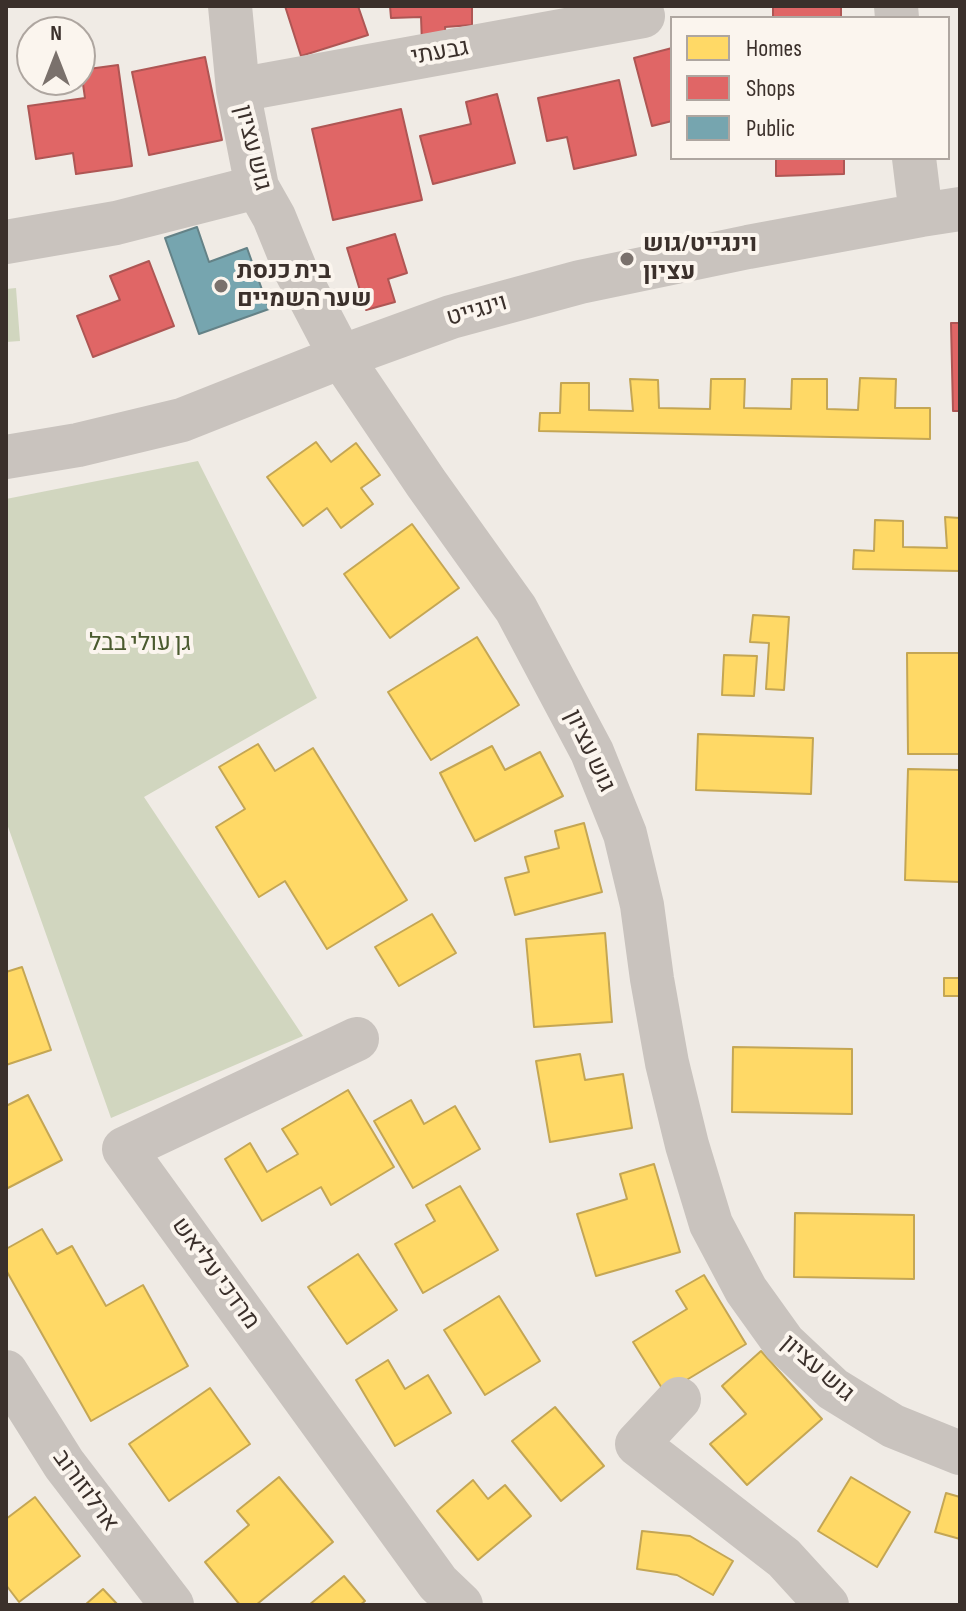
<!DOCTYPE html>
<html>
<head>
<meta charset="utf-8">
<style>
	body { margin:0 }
	#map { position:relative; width:966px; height:1611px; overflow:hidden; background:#f0ebe5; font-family:"Sofia Sans Condensed",sans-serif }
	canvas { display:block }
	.frame { position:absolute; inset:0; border:8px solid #3b302b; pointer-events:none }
	.legend { position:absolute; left:670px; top:16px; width:280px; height:144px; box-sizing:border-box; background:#fbf5ee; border:2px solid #aea6a0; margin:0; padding:10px 14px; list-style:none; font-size:24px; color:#3b302b }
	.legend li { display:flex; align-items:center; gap:16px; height:40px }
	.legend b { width:40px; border:2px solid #aea6a0 }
	.north { position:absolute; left:16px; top:16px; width:80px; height:80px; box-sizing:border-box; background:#fbf5ee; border:2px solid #aea6a0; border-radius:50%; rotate:0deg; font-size:22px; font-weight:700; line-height:32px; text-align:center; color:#3b302b }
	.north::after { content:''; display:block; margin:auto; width:28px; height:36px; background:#7a716c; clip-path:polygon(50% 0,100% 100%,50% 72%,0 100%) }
</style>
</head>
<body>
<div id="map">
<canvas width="966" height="1611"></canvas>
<div class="frame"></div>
<ul class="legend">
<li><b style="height:22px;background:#ffd966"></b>Homes</li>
<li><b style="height:22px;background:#e06666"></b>Shops</li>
<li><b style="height:22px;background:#76a5af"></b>Public</li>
</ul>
<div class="north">N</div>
</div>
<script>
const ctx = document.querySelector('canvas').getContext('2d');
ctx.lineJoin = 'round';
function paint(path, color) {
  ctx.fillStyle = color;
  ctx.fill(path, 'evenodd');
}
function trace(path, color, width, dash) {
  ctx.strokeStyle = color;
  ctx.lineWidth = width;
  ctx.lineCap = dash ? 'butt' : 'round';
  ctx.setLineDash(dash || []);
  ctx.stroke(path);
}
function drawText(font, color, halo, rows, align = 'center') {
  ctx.font = font + ' "Sofia Sans Condensed",Heebo,sans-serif';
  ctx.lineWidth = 8;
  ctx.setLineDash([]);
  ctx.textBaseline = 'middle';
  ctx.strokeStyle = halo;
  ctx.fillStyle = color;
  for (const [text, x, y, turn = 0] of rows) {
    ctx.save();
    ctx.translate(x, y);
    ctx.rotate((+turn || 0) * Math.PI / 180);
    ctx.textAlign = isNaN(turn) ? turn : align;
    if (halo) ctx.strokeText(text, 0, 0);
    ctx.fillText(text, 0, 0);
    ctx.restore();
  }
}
paint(new Path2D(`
	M 16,288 L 20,341 L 6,342 L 6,289 Z
	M 198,461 L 317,698 L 144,797 L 303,1036 L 111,1118 L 6,821 L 6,499 Z`), '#d1d6bf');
const homes = new Path2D(`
	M 860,378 L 896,379 L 895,408 L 930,408 L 930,439 L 539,431 L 540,413 L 560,413 L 561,383 L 589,383 L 589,410 L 633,411 L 630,379 L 658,380 L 659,408 L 710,409 L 711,379 L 745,379 L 744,408 L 791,409 L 792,379 L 827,379 L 827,409 L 858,410 Z
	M 316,442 L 331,462 L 356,443 L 380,475 L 361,488 L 373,504 L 341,528 L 327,508 L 303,526 L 267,477 Z
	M 945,517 L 960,518 L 960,571 L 853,569 L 854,550 L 874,551 L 875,520 L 903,521 L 903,547 L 947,548 Z
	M 412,524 L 459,588 L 390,638 L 344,574 Z
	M 753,615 L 789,617 L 784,690 L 766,689 L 769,643 L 750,642 Z
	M 477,637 L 519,705 L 431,760 L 388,692 Z
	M 907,653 L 960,653 L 960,754 L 908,754 Z
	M 724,655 L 757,656 L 754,696 L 722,695 Z
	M 698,734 L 813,738 L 811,794 L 696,790 Z
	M 258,744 L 275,771 L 313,748 L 407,900 L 327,949 L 285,881 L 259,897 L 216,827 L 245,809 L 219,767 Z
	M 492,746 L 505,770 L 540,752 L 563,796 L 475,841 L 440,773 Z
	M 908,769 L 960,770 L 960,882 L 905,880 Z
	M 584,823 L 602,892 L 515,915 L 505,878 L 529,872 L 525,857 L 559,848 L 555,831 Z
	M 432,914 L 456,953 L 399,986 L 375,947 Z
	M 605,933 L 612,1022 L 534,1027 L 526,939 Z
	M 22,967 L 51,1050 L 6,1065 L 6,972 Z
	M 944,978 L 960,978 L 960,996 L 944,996 Z
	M 733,1047 L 852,1049 L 852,1114 L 732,1112 Z
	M 580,1054 L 585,1080 L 623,1074 L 632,1128 L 550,1142 L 536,1061 Z
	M 348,1090 L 394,1167 L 331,1205 L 321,1187 L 262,1221 L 225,1159 L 250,1143 L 267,1172 L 298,1154 L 282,1129 Z
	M 28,1095 L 62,1160 L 6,1189 L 6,1106 Z
	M 411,1100 L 424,1124 L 455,1106 L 480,1149 L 413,1188 L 374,1121 Z
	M 654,1164 L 680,1252 L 596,1276 L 577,1214 L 627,1199 L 620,1174 Z
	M 460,1186 L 498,1250 L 423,1293 L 395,1244 L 435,1221 L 426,1205 Z
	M 795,1213 L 914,1215 L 914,1279 L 794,1277 Z
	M 42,1229 L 57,1254 L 72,1246 L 106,1306 L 143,1285 L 188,1366 L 91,1421 L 6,1270 L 6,1249 Z
	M 358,1254 L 397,1310 L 347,1344 L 308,1287 Z
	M 704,1275 L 746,1344 L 665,1393 L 633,1342 L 687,1309 L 676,1291 Z
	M 499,1296 L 540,1361 L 485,1395 L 444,1330 Z
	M 761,1351 L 822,1419 L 747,1485 L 710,1444 L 746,1414 L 722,1386 Z
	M 388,1360 L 405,1389 L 428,1375 L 451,1413 L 395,1446 L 356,1380 Z
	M 210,1388 L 250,1444 L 169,1501 L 129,1444 Z
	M 555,1407 L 604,1466 L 561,1501 L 512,1441 Z
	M 279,1477 L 333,1542 L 256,1605 L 240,1605 L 205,1562 L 249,1525 L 237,1511 Z
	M 851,1477 L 910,1512 L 877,1567 L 818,1531 Z
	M 473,1480 L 488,1499 L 505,1485 L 531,1516 L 478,1560 L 437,1511 Z
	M 946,1493 L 960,1497 L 960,1539 L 935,1532 Z
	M 35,1497 L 80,1556 L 19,1602 L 6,1585 L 6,1519 Z
	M 642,1531 L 690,1536 L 733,1561 L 713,1595 L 677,1575 L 637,1569 Z
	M 344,1576 L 365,1601 L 360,1605 L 309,1605 Z
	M 103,1589 L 118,1605 L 85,1605 Z`);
paint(homes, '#ffd966');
trace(homes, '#c4a654', 2);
const shops = new Path2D(`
	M 285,6 L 358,6 L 368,35 L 301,56 Z
	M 390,6 L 472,6 L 472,25 L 445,27 L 446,43 L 422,44 L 421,17 L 391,18 Z
	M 773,6 L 841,6 L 841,18 L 773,18 Z
	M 672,48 L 672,121 L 652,126 L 634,58 Z
	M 205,57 L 222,140 L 149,155 L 132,72 Z
	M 118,65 L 132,166 L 76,174 L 73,153 L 36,159 L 28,106 L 85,98 L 81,70 Z
	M 619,80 L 636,155 L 574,169 L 567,137 L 547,141 L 538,98 Z
	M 497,94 L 515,163 L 433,184 L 420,136 L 471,124 L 466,102 Z
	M 401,109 L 422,200 L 333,220 L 312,129 Z
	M 776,158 L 844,158 L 844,174 L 776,176 Z
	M 395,234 L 407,273 L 388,279 L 395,302 L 366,310 L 347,248 Z
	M 149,261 L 174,326 L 93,357 L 77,316 L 120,300 L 110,276 Z
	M 951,323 L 960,323 L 960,411 L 953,411 Z`);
paint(shops, '#e06666');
trace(shops, '#ae5654', 2);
const public = new Path2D(`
	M 197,227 L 209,262 L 247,248 L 269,309 L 199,334 L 165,238 Z`);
paint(public, '#76a5af');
trace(public, '#648287', 2);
trace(new Path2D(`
	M 230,6 L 238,90 L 257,187 L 274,217 L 296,271 L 341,357 L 426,483 L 516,609 L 592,752 L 625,834 L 642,905 L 652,979 L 667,1063 L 687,1145 L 711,1224 L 746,1290 L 784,1343 L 833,1389 L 893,1426 L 960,1453
	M 896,6 L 897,18
	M 238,90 L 643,16
	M 914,158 L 921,215
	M 6,242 L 116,223 L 257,187
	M 6,457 L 78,445 L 182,420 L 341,357 L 451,317 L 580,282 L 748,247 L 921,215 L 960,209
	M 357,1039 L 124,1149 L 438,1583 L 461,1605
	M 6,1372 L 64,1464 L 172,1605
	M 679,1399 L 637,1444 L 784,1558 L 827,1605`), '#c9c3be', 44);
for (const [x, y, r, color] of [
	[627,259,8,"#7a716c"],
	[221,286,8,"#7a716c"]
]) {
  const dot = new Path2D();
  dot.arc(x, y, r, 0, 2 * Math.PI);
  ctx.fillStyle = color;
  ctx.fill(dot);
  trace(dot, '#fbf5ee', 3);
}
drawText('24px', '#3b302b', '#fbf5ee', [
	["גבעתי",440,53,-10],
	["גוש עציון",252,148,76],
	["וינגייט",477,311,-16],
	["גוש עציון",589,751,65],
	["מרדכי עליאש",215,1274,54],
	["גוש עציון",817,1369,41],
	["ארלוזורוב",85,1491,54]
]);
drawText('bold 24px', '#3b302b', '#fbf5ee', [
	["וינגייט/גוש",643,245],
	["עציון",643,273],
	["בית כנסת",237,272],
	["שער השמיים",237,300]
], 'left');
drawText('24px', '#4a5a2e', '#fbf5ee', [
	["גן עולי בבל",140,644]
]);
</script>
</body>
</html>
